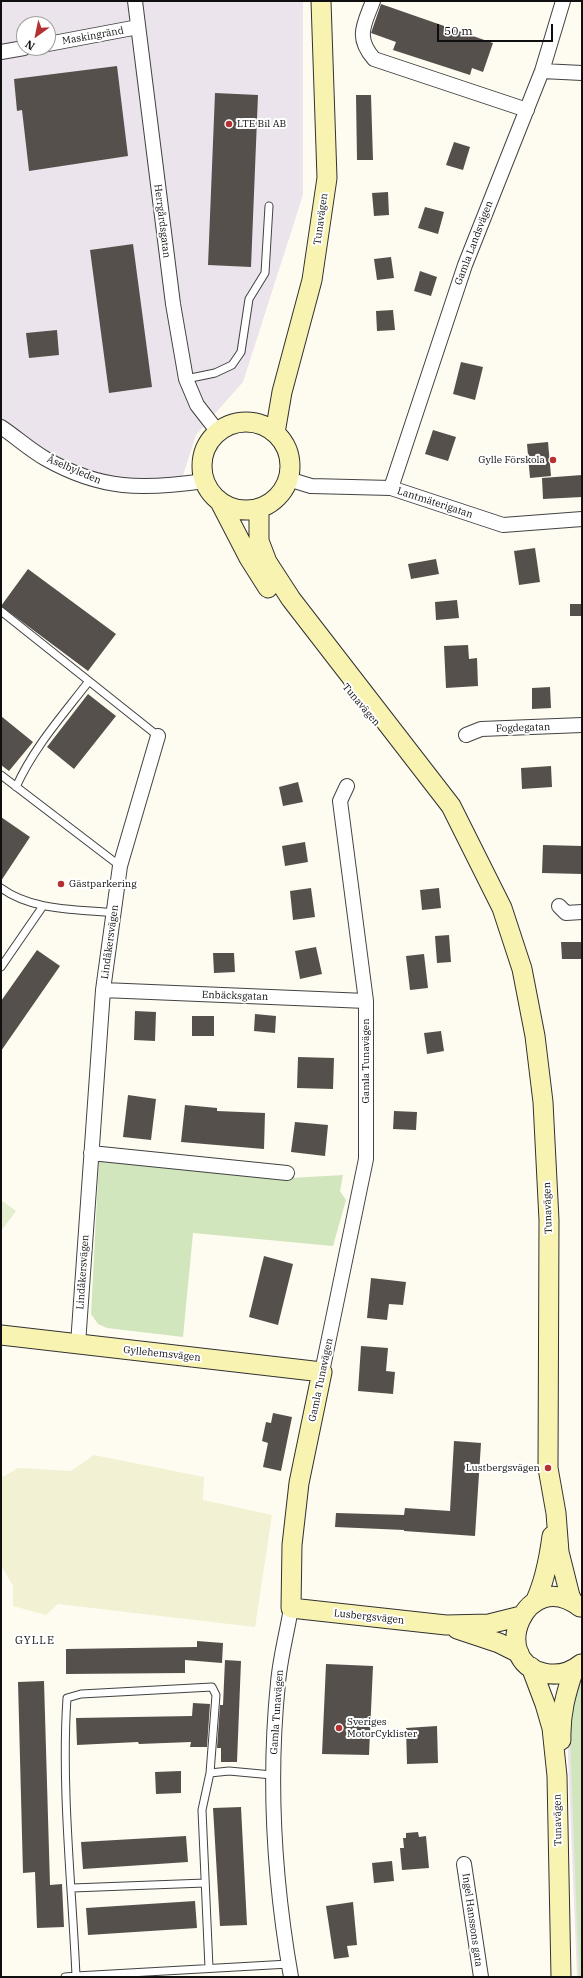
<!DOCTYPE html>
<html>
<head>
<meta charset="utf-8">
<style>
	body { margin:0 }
	#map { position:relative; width:583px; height:1978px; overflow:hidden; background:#fefcf1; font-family:"IBM Plex Serif",serif }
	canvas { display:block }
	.frame { position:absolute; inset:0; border:2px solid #0f0f0f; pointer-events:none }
	.north { position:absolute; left:16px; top:16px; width:40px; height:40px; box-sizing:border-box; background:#fff; border:1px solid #9f9f9f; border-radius:50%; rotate:213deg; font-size:11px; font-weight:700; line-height:16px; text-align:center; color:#0f0f0f }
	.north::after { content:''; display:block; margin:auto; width:14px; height:18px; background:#b43132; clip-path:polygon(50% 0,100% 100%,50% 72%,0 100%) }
	.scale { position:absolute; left:437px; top:24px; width:116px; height:18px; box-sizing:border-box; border:2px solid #0f0f0f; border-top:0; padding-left:5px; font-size:12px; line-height:14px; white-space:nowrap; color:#0f0f0f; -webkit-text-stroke:3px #fff; paint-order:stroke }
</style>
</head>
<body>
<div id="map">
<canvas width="583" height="1978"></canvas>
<div class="frame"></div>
<div class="north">N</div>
<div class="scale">50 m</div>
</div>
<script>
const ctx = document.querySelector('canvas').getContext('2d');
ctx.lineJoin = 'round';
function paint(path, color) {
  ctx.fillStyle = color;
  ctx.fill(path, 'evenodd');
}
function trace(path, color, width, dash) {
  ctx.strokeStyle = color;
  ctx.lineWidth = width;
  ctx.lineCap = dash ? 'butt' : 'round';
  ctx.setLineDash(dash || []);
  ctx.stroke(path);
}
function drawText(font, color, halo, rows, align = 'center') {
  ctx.font = font + ' "IBM Plex Serif",serif';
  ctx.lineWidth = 4;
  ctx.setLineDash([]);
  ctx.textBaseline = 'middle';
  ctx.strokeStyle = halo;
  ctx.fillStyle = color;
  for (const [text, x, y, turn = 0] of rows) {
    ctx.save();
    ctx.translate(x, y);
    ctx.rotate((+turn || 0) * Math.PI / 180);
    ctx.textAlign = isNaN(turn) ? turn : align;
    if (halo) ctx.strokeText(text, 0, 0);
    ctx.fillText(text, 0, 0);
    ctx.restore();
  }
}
paint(new Path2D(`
	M 1,1 L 303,1 L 303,195 L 243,382 L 196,435 L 180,485 L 93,480 L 1,427 ZM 24,24 L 48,24 L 48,48 L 24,48 Z
	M 582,1675 L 582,1977 L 577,1977 L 566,1706 Z`), '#ece4ec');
paint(new Path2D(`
	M 94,1455 L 204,1477 L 203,1500 L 272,1515 L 255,1627 L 58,1604 L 46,1615 L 13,1606 L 13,1586 L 1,1565 L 1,1478 L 18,1468 L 71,1471 Z`), '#f2f1d3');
paint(new Path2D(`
	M 99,1160 L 291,1178 L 343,1175 L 340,1191 L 346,1200 L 333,1246 L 193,1233 L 183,1337 L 107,1328 L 98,1324 L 91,1314 Z
	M 582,1682 L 582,1977 L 579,1977 L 569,1711 L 577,1688 Z`), '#d1e6bd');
paint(new Path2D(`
	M 1,1200 L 16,1211 L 1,1231 Z`), '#e2eece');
paint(new Path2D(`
	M 381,4 L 493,43 L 483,72 L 472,68 L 470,75 L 393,50 L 396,42 L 371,33 Z
	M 117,66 L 128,156 L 29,171 L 22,110 L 17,111 L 14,79 Z
	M 215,93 L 258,95 L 251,267 L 208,265 Z
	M 356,95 L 371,95 L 373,160 L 357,160 Z
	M 454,142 L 470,147 L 463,170 L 446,165 Z
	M 388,192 L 389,215 L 374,216 L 372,193 Z
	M 425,207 L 444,212 L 438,234 L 418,228 Z
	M 133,244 L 152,387 L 109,393 L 90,250 Z
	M 391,257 L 394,278 L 377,280 L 374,259 Z
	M 420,271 L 437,277 L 431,296 L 414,291 Z
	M 393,310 L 395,330 L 377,331 L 376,311 Z
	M 57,330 L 59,355 L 29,358 L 26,333 Z
	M 461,362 L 483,367 L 475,400 L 453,394 Z
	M 433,430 L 456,437 L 448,461 L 425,454 Z
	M 548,442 L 551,476 L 530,478 L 527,444 Z
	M 582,475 L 582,497 L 543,499 L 542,478 Z
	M 535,548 L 540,582 L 519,585 L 514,551 Z
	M 436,559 L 439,574 L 411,579 L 408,564 Z
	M 28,569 L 116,634 L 88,671 L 1,606 Z
	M 457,600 L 459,618 L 436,620 L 435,602 Z
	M 570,604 L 582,604 L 582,616 L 570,616 Z
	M 468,645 L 469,659 L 477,658 L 478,686 L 446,688 L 444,646 Z
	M 550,687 L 551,708 L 532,709 L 532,688 Z
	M 88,694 L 116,716 L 74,769 L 47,747 Z
	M 1,716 L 33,742 L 9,771 L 1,765 Z
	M 551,766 L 552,787 L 522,789 L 521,768 Z
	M 298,782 L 303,802 L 283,806 L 279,787 Z
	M 1,817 L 30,837 L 1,881 Z
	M 305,842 L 308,862 L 285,866 L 282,846 Z
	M 543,845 L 582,846 L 582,874 L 542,873 Z
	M 311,888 L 315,917 L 293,920 L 290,891 Z
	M 439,888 L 441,908 L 422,910 L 420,890 Z
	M 449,935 L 451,962 L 437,963 L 435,936 Z
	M 561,942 L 582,942 L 582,959 L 562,959 Z
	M 316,947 L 322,974 L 300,979 L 295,951 Z
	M 37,950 L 60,966 L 1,1051 L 1,1001 Z
	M 213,953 L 234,953 L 235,972 L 214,973 Z
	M 424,954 L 428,988 L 410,990 L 406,956 Z
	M 135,1011 L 156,1012 L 155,1041 L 134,1040 Z
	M 255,1014 L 276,1016 L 275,1033 L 254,1031 Z
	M 192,1016 L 214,1016 L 214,1036 L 192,1036 Z
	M 441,1031 L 444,1051 L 427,1054 L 424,1033 Z
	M 298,1057 L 334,1058 L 333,1089 L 297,1088 Z
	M 128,1095 L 156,1099 L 151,1140 L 123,1137 Z
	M 185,1105 L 217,1108 L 217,1111 L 265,1113 L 264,1149 L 181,1142 Z
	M 394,1111 L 417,1112 L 416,1130 L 393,1129 Z
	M 295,1122 L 328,1125 L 325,1156 L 291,1152 Z
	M 264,1256 L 293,1264 L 278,1325 L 249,1317 Z
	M 371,1278 L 406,1282 L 403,1305 L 389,1304 L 387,1320 L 367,1318 Z
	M 361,1346 L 388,1348 L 386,1371 L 395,1372 L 393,1394 L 358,1391 Z
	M 273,1413 L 292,1417 L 281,1471 L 263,1467 L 268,1443 L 262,1441 L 266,1422 L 271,1423 Z
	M 454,1441 L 481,1443 L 475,1536 L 404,1531 L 404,1530 L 335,1527 L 336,1513 L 404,1515 L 405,1508 L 450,1511 Z
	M 197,1641 L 223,1643 L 222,1663 L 185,1660 L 185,1673 L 66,1674 L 66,1649 L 197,1647 Z
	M 225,1660 L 241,1661 L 237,1762 L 221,1762 L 221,1748 L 217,1748 L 220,1705 L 223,1705 Z
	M 326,1664 L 373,1666 L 369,1755 L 322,1754 Z
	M 44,1681 L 50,1885 L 62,1884 L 64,1927 L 37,1928 L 35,1872 L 23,1873 L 18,1682 Z
	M 193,1703 L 210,1704 L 207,1747 L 190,1747 L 191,1742 L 139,1744 L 138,1742 L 77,1745 L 76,1718 L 192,1716 Z
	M 437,1726 L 438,1763 L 407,1764 L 406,1728 Z
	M 181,1771 L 181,1793 L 156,1794 L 155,1772 Z
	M 241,1807 L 247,1925 L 220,1926 L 213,1808 Z
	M 418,1832 L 419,1837 L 426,1836 L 429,1868 L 402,1870 L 400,1848 L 404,1848 L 403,1838 L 406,1838 L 406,1833 Z
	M 186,1836 L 188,1862 L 83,1869 L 81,1842 Z
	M 392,1861 L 394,1881 L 374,1883 L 372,1863 Z
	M 195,1901 L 197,1928 L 88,1935 L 86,1908 Z
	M 353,1902 L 357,1945 L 347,1946 L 349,1957 L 334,1959 L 326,1906 Z`), '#56504c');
const lane = new Path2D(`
	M 186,379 L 215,373 L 232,365 L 241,352 L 249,299 L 265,273 L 269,206
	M 1,611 L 158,736
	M 1,775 L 120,866
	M 16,787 C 34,747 63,715 89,681
	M 1,888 C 32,911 77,909 114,913
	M 1,967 L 43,906
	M 210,1773 L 229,1771 L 272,1775
	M 72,1888 L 205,1883
	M 76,1976 L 289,1964
	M 65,1977 L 76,1976 C 72,1885 61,1788 67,1698 L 81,1694 L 212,1687 L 216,1695 L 210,1773 L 202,1810 L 209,1968`);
const street = new Path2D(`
	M 135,1 L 173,304 L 186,379 L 197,405 L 218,432
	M 373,1 C 364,25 355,37 374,59 L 527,110
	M 48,44 L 138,27
	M 1,52 L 24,48
	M 542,71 L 582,73
	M 1,427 C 16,437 30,450 46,459 C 101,490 143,490 204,481
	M 288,479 L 311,486 L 391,488 L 503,525 L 582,519
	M 391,488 L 465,265 L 542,71 L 563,1
	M 466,735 L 481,729 L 582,725
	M 559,906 L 566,913 L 582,912
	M 103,990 L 366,1001
	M 91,1153 L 287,1173
	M 78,1344 L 103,990 L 120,866 L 158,736
	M 322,1372 L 366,1159 L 366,1001 L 340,801 L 347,786
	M 464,1864 L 481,1977
	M 291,1977 C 274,1880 268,1781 278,1683 C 280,1658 287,1633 291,1608`);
const secondary = new Path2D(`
	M202 466a44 44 0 1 1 88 0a44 44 0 1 1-88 0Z
	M 275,433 L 282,392 L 312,280 L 327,178 L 321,1
	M 220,502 L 249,558 L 268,588
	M 259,509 L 259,541 L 267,562 L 291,599 L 451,806 L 502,908 L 522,969 L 535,1036 L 543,1102 L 549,1220 L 548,1468 L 556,1513 L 559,1552 L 570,1596 L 573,1602
	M 1,1335 L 322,1372 L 299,1483 L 292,1545 L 291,1608 L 446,1625 L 489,1624 L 521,1616
	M 535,1602 C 545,1581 549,1559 552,1536
	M 580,1607 C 526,1565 487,1661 544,1673 C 558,1676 570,1673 581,1664
	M 457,1629 L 499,1643 L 519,1653
	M 531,1667 L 545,1704 L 552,1728 L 557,1776 L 561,1977
	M 561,1740 C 560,1714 566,1693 574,1669`);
trace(lane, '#424242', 9);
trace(street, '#424242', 16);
trace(secondary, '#313131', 21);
trace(lane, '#fff', 7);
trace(street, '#fff', 14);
trace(secondary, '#f9f3b2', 19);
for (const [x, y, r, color] of [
	[229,124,4,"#b43132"],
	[553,460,4,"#b43132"],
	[61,884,4,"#b43132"],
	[548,1468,4,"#b43132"],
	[339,1728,4,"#b43132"]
]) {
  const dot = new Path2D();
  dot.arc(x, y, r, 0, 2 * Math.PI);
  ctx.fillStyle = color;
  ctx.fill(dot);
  trace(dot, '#fff', 1.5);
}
drawText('10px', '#0f0f0f', '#fff', [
	["Maskingränd",93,36,-10],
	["Tunavägen",321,219,-82],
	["Herrgårdsgatan",162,221,83],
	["Gamla Landsvägen",474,243,-69],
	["Åselbyleden",74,470,23],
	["Lantmäterigatan",435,503,18],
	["Tunavägen",361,705,50],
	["Fogdegatan",523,728,-2],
	["Lindåkersvägen",110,942,-82],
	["Enbäcksgatan",235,996,2],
	["Gamla Tunavägen",366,1061,-90],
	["Tunavägen",548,1208,-92],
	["Lindåkersvägen",83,1272,-86],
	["Gyllehemsvägen",162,1354,6],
	["Gamla Tunavägen",321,1380,-78],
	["Lusbergsvägen",369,1617,6],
	["Gamla Tunavägen",277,1712,-86],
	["Tunavägen",558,1820,-91],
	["Ingel Hanssons gata",472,1920,82]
]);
drawText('10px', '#0f0f0f', '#fff', [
	["LTE Bil AB",237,124],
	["Gylle Förskola",545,460,"right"],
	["Gästparkering",69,884],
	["Lustbergsvägen",540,1468,"right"],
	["Sveriges",347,1722],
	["MotorCyklister",347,1734]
], 'left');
ctx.letterSpacing = '1px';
drawText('11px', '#0f0f0f', '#fff', [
	["GYLLE",35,1641]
]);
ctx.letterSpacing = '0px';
</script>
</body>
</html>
